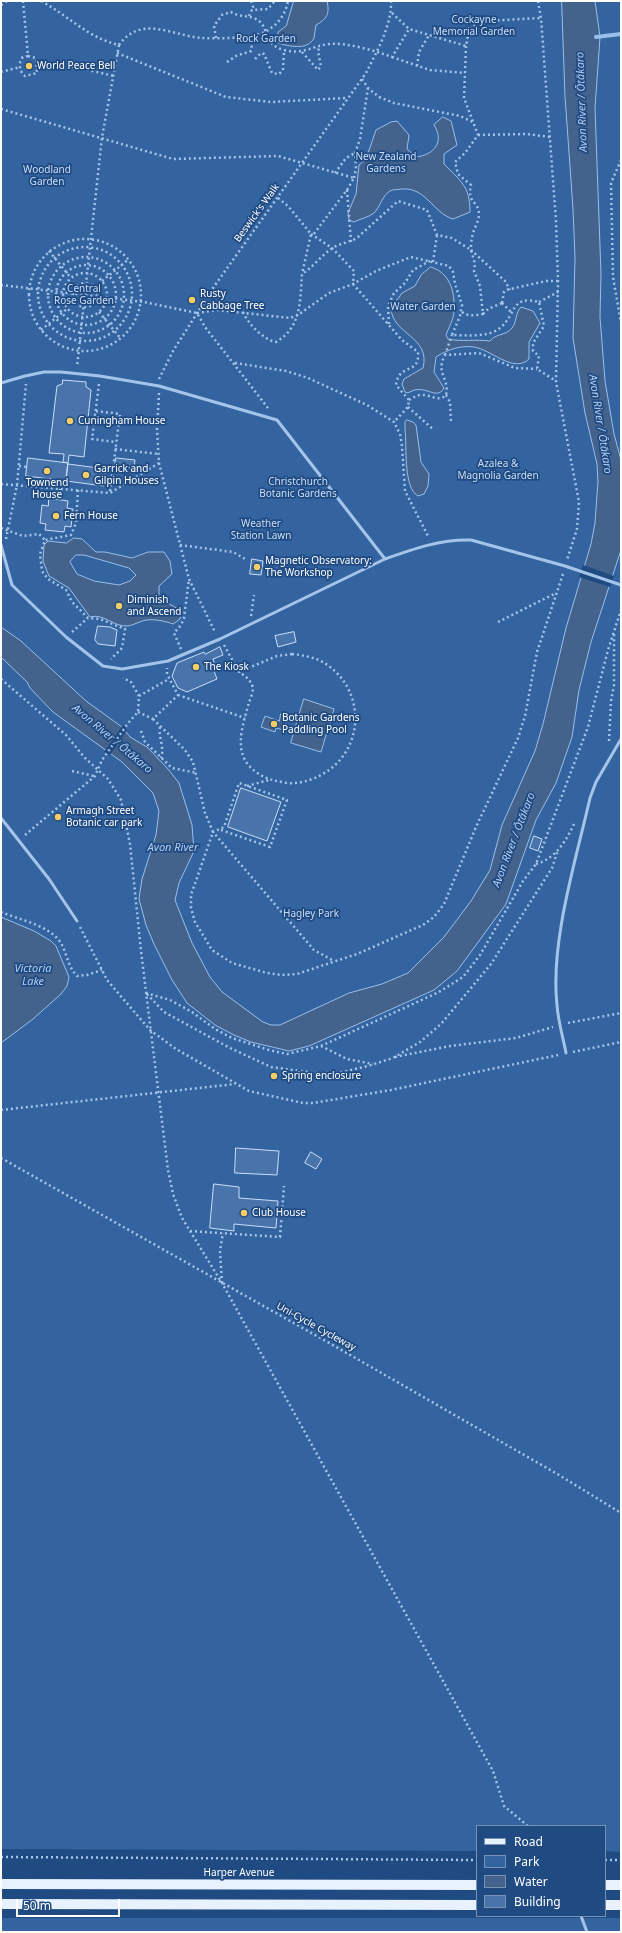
<!DOCTYPE html>
<html>
<head>
<meta charset="utf-8">
<style>
	body { margin:0 }
	#map { position:relative; width:622px; height:1933px; overflow:hidden; background:#1f4a82; font-family:"Noto Sans",sans-serif }
	canvas { display:block }
	.frame { position:absolute; inset:0; border:2px solid #fff; pointer-events:none }
	.legend { position:absolute; left:476px; top:1825px; width:130px; height:92px; box-sizing:border-box; background:#1f4a82; border:1px solid #7992b4; margin:0; padding:5px 7px; list-style:none; font-size:12px; color:#fff }
	.legend li { display:flex; align-items:center; gap:8px; height:20px }
	.legend b { width:20px; border:1px solid #7992b4 }
	.scale { position:absolute; left:16px; top:1899px; width:104px; height:18px; box-sizing:border-box; border:2px solid #fff; border-top:0; padding-left:5px; font-size:12px; line-height:14px; white-space:nowrap; color:#fff; -webkit-text-stroke:3px #1f4a82; paint-order:stroke }
</style>
</head>
<body>
<div id="map">
<canvas width="622" height="1933"></canvas>
<div class="frame"></div>
<ul class="legend">
<li><b style="height:5px;background:#e8f1fe"></b>Road</li>
<li><b style="height:11px;background:#3364a0"></b>Park</li>
<li><b style="height:11px;background:#44638c"></b>Water</li>
<li><b style="height:11px;background:#4874ab"></b>Building</li>
</ul>
<div class="scale">50 m</div>
</div>
<script>
const ctx = document.querySelector('canvas').getContext('2d');
ctx.lineJoin = 'round';
function paint(path, color) {
  ctx.fillStyle = color;
  ctx.fill(path, 'evenodd');
}
function trace(path, color, width, dash) {
  ctx.strokeStyle = color;
  ctx.lineWidth = width;
  ctx.lineCap = dash ? 'butt' : 'round';
  ctx.setLineDash(dash || []);
  ctx.stroke(path);
}
function drawText(font, color, halo, rows, align = 'center') {
  ctx.font = font + ' "Noto Sans",sans-serif';
  ctx.lineWidth = 3.5;
  ctx.setLineDash([]);
  ctx.textBaseline = 'middle';
  ctx.strokeStyle = halo;
  ctx.fillStyle = color;
  for (const [text, x, y, turn = 0] of rows) {
    ctx.save();
    ctx.translate(x, y);
    ctx.rotate((+turn || 0) * Math.PI / 180);
    ctx.textAlign = isNaN(turn) ? turn : align;
    if (halo) ctx.strokeText(text, 0, 0);
    ctx.fillText(text, 0, 0);
    ctx.restore();
  }
}
paint(new Path2D(`
	M 1,1 L 621,1 L 621,1852 L 605,1851 L 605,1826 L 477,1826 L 477,1851 L 1,1849 Z
	M 1,1918 L 621,1918 L 621,1932 L 1,1932 Z`), '#3364a0');
const water = new Path2D(`
	M 294,1 L 327,1 C 330,14 327,19 316,25 C 315,29 315,34 314,38 C 308,51 288,46 278,43 L 278,32 L 286,26 Z
	M 562,1 L 595,1 L 600,37 L 595,108 L 601,274 L 600,317 L 605,381 L 614,434 L 621,460 L 621,550 L 591,642 L 579,690 L 572,737 L 556,783 L 536,820 L 506,904 L 457,971 L 434,990 L 309,1046 L 289,1051 L 251,1042 L 234,1035 L 215,1025 L 187,1003 L 172,980 L 154,944 L 146,925 L 139,899 L 142,879 L 156,835 L 159,811 L 153,793 L 122,762 L 53,712 L 30,688 L 27,682 L 1,657 L 1,627 L 21,641 L 86,701 L 122,727 L 130,737 L 147,747 L 168,769 L 179,783 L 192,825 L 194,851 L 179,883 L 175,900 L 192,943 L 210,977 L 222,992 L 263,1022 L 271,1025 L 280,1025 L 349,993 L 382,984 L 408,973 L 444,937 L 471,901 L 490,870 L 502,825 L 535,751 L 543,724 L 566,628 L 591,544 L 595,523 L 598,481 L 597,464 L 585,413 L 573,338 L 575,258 L 573,209 L 565,96 Z
	M 443,117 L 451,121 L 457,145 L 444,154 L 444,164 C 460,181 470,185 470,212 L 453,219 C 433,213 426,187 402,189 C 398,190 393,189 390,191 C 382,196 380,207 374,213 C 369,217 360,219 354,222 L 349,220 L 348,213 L 356,194 L 359,165 L 366,159 L 376,130 L 391,122 L 397,121 L 409,135 L 407,149 L 416,157 C 434,155 445,142 434,125 Z
	M 431,267 C 450,273 455,291 454,311 C 454,318 449,327 446,335 L 448,339 C 461,342 476,339 490,341 C 496,333 506,336 512,328 C 517,322 515,313 521,307 L 533,311 L 540,323 L 529,342 L 529,359 C 514,374 490,349 474,347 C 460,345 447,350 436,357 L 434,372 L 444,388 C 436,402 425,382 408,393 L 405,392 L 402,384 L 404,379 L 423,368 C 431,336 392,335 391,308 L 402,293 L 415,286 L 421,275 Z
	M 407,420 L 413,422 L 416,425 L 421,462 L 429,474 L 428,486 L 424,494 L 418,496 C 403,488 407,446 405,429 L 405,422 Z
	M 74,538 L 82,539 L 96,552 L 105,552 L 132,558 L 148,552 L 164,552 L 170,561 L 172,574 L 159,586 L 159,595 L 164,601 L 182,611 L 180,619 L 173,624 C 165,621 155,619 146,620 C 140,621 134,625 128,626 C 113,627 104,613 90,617 L 69,588 L 49,576 L 43,561 L 44,545 L 48,541 L 66,543 ZM 76,555 L 84,555 L 129,568 L 136,575 L 130,581 L 119,585 L 94,581 L 77,574 L 70,562 Z
	M 304,699 L 334,709 L 321,752 L 291,743 Z
	M 281,714 L 288,716 L 284,730 L 276,728 L 275,732 L 261,727 L 265,716 L 279,721 Z
	M 1,917 L 34,931 L 51,941 L 56,946 L 69,977 L 67,986 L 61,994 L 33,1019 L 1,1043 Z`);
paint(water, '#44638c');
trace(water, '#99bfea', 1);
paint(new Path2D(`
	M 583,565 L 614,576 L 610,587 L 579,577 Z
	M 123,725 L 127,730 L 110,755 L 104,752 Z`), '#1f4a82');
trace(new Path2D(`
	M 596,37 L 621,34`), '#99bfea', 4);
const building = new Path2D(`
	M 63,380 L 86,382 L 86,387 L 91,390 L 84,457 L 69,455 L 68,463 L 63,462 L 64,454 L 49,453 L 57,386 L 62,384 Z
	M 28,458 L 68,463 L 66,481 L 26,476 Z
	M 116,458 L 135,460 L 134,468 L 115,466 Z
	M 68,464 L 106,469 L 104,486 L 66,481 Z
	M 49,498 L 68,501 L 67,508 L 73,509 L 71,527 L 65,526 L 64,532 L 45,530 L 46,524 L 40,523 L 42,505 L 48,506 Z
	M 252,559 L 263,561 L 261,575 L 250,574 Z
	M 98,626 L 110,627 L 117,630 L 115,646 L 98,644 L 95,640 Z
	M 294,632 L 296,642 L 278,647 L 275,636 Z
	M 220,647 L 223,655 L 213,659 L 217,670 L 214,671 L 217,679 L 187,692 L 178,688 L 172,676 L 177,663 L 204,652 L 205,654 Z
	M 241,788 L 281,802 L 267,841 L 228,827 Z
	M 534,836 L 542,839 L 538,851 L 530,848 Z
	M 236,1148 L 279,1151 L 277,1175 L 235,1173 Z
	M 311,1152 L 322,1159 L 316,1169 L 305,1163 Z
	M 214,1184 L 239,1187 L 239,1198 L 278,1201 L 276,1228 L 234,1224 L 234,1231 L 210,1228 Z`);
paint(building, '#4874ab');
trace(building, '#cadef7', 1);
trace(new Path2D(`
	M 23,1 L 28,56
	M 41,1 C 69,16 88,38 119,45 L 102,137 L 77,367
	M 251,1 L 253,7 L 252,10
	M 538,1 L 541,18 L 556,221 L 558,281 L 556,382 L 579,502 L 577,529 L 567,560
	M 1,5 L 7,1
	M 392,13 L 409,29 L 466,46 C 469,32 468,26 483,21 L 541,18
	M 249,16 L 252,10 L 268,9 L 275,1
	M 216,38 L 214,26 L 222,15 L 231,12 C 240,18 250,14 259,21 C 269,29 264,45 284,50 C 303,55 312,46 329,44 C 346,42 376,51 392,57 L 409,29
	M 119,45 C 141,14 173,36 202,38 C 219,39 240,38 257,35 C 273,30 285,18 288,1
	M 466,46 L 464,98 L 478,135 L 465,153 L 455,162 L 458,174 L 471,185 C 467,204 478,200 479,214 C 479,222 473,229 472,238 C 471,241 471,246 471,250 L 505,281 L 510,290
	M 302,52 L 318,70 L 321,66 L 318,52 L 319,47
	M 117,53 L 226,97 L 271,102 L 346,98
	M 28,56 L 36,58 L 37,73 L 25,76 C 19,72 18,62 23,57 Z
	M 392,57 L 430,70 L 465,73
	M 255,59 L 261,53 L 264,54 L 272,73 L 279,74 L 283,70 L 284,51
	M 227,62 L 236,56 L 251,51 L 253,36
	M 37,65 L 75,67 L 114,76
	M 417,66 L 419,52 L 429,35
	M 1,72 L 20,67
	M 362,79 L 368,88 L 379,97 L 394,103 L 460,116 L 473,122
	M 1,109 L 173,159 L 278,156 L 354,178 L 347,190 L 313,235
	M 478,135 L 527,134 L 550,137
	M 621,160 L 611,183 L 613,277 L 621,323
	M 335,173 L 346,158 L 355,153
	M 354,178 L 356,169 L 355,153 L 360,139 L 368,88
	M 347,190 L 351,242
	M 278,198 L 288,206 L 311,234 L 302,274
	M 311,234 L 332,248 L 354,271 L 353,284 L 402,340 L 418,352 C 420,376 399,362 396,385 L 409,400 L 408,407 L 394,422
	M29 295a56 56 0 1 1 112 0a56 56 0 1 1-112 0Z
	M38 294a47 47 0 1 1 94 0a47 47 0 1 1-94 0Z
	M 49,251 L 71,278
	M48 295a38 38 0 1 1 76 0a38 38 0 1 1-76 0Z
	M 433,262 L 437,235
	M56 295a30 30 0 1 1 60 0a30 30 0 1 1-60 0Z
	M63 295a22 22 0 1 1 44 0a22 22 0 1 1-44 0Z
	M 102,281 L 129,259
	M73 295a12 12 0 1 1 24 0a12 12 0 1 1-24 0Z
	M 1,285 L 144,302 L 197,313 L 205,327 L 268,408
	M 539,302 L 558,292
	M 502,303 L 504,292 L 506,290 L 546,281 L 558,281
	M 502,303 L 511,312
	M 99,312 L 121,339
	M 243,312 C 248,324 264,340 276,342 C 302,327 300,300 302,274 C 313,267 321,256 331,249 C 339,243 350,243 358,237 L 398,201 L 427,210 L 437,235 L 452,238 L 471,250 L 475,264 L 474,271 L 480,286 L 483,314 C 476,315 468,317 462,312
	M 197,313 L 217,310 L 290,318 L 298,315 L 329,293 L 353,284 L 376,271 L 411,257 L 449,266 L 453,272 L 455,284 L 462,305 L 460,316 L 452,335 C 467,335 488,338 500,328 C 517,314 510,295 539,302 L 544,326 L 533,343 L 533,351 L 539,356 L 537,369 L 556,381
	M 483,314 L 488,309 L 502,303
	M 389,324 L 388,306 L 394,293 L 405,283 L 413,270 L 430,261
	M 41,330 L 67,309
	M 445,355 L 452,335
	M 235,363 L 286,371 L 308,378 L 367,405 L 394,422 L 400,434 L 402,446 L 405,491 L 429,538
	M 159,379 L 173,351 L 213,288 L 366,73 C 377,51 392,25 391,1
	M 99,384 L 92,439 L 116,442
	M 159,393 L 157,430 L 159,463 L 189,579 L 215,632
	M 446,395 L 450,402 L 451,422
	M 409,400 C 413,398 416,395 421,395 C 430,394 439,403 446,395 C 450,379 435,373 445,355 L 479,353 L 515,368 L 537,369
	M 408,407 L 434,430
	M 96,411 L 120,414 L 110,492
	M 115,449 L 158,454
	M 19,466 L 27,467
	M 1,484 L 110,493 L 159,463
	M 78,490 L 76,523 L 71,535 L 45,540 L 40,554 L 42,571 L 48,579 L 66,590 L 72,602 L 88,618 L 100,619 L 125,629 L 122,648 L 111,659
	M 59,500 L 60,489
	M 1,528 L 23,536 L 39,534 L 45,540
	M 6,539 L 17,485 L 26,384
	M 180,545 L 233,552 L 247,560
	M 251,616 L 254,595
	M 498,622 L 556,593
	M 72,632 L 88,618
	M 224,645 L 239,672
	M 181,649 L 174,633 L 181,625 L 184,618 L 189,579
	M 292,654 C 302,655 312,657 321,661 C 368,687 366,753 319,776 C 309,781 298,784 287,783 C 275,781 265,779 256,772 C 231,754 243,726 249,702 C 251,698 253,692 253,688 C 251,680 245,676 239,672 L 277,656 Z
	M 1,679 L 66,735 L 85,758 L 108,779 L 121,800 L 130,844 L 141,951 L 168,1170 L 173,1194 L 182,1218 L 222,1283 L 493,1771 L 504,1806 L 528,1826
	M 178,695 L 245,718
	M 139,696 L 169,679
	M 138,712 L 153,719 L 178,695 L 167,674 L 167,668
	M 153,719 L 185,750 L 193,762 L 205,813 L 213,832 L 191,895 L 191,908 L 195,922 L 212,950 L 232,963 L 267,973 L 282,975 L 297,974 L 357,954 L 423,925 L 434,917 L 444,904 L 476,827 L 518,738 L 525,716 L 537,652 L 563,574
	M 160,727 C 158,737 165,748 161,758
	M 141,731 L 145,742 L 172,768 L 197,773
	M 609,741 L 611,701 L 614,685 L 614,634
	M 72,771 L 94,776
	M 247,786 L 269,780
	M 221,830 L 270,847 L 287,800 L 239,783 L 224,827 L 213,832 L 314,950 L 334,961
	M 25,835 L 95,776 L 102,760 L 129,722 L 138,712 L 139,696 L 131,682 L 123,678
	M 536,864 C 555,859 566,841 574,824
	M 1,912 C 20,920 49,925 61,943 C 67,954 68,967 77,976 L 87,975 L 102,970
	M 80,927 L 107,980 L 150,1030 L 176,1049 L 249,1091 L 303,1103 L 313,1103 L 391,1090 L 558,1055
	M 146,993 L 170,1000 L 192,1012 L 215,1029 L 232,1038 L 269,1050 L 287,1054 L 321,1046 L 439,992 L 463,977 L 480,955 L 523,881 L 536,864 L 588,727 L 608,650 L 621,610
	M 147,994 L 164,1012 L 230,1048 L 271,1067 L 315,1073 L 338,1073 L 368,1066 L 393,1058 L 420,1042 L 441,1024 L 491,964 L 552,868 L 558,850
	M 568,1023 L 621,1013
	M 321,1046 L 347,1059 L 373,1064
	M 573,1052 L 621,1042
	M 395,1057 L 450,1046 L 516,1038 L 553,1027
	M 1,1110 L 235,1084
	M 1,1158 L 338,1348 L 559,1475 L 621,1513
	M 190,1231 L 280,1237 L 284,1186
	M 222,1283 L 220,1251 L 223,1233
	M 1,1857 L 477,1860
	M 605,1860 L 621,1860`), '#a5c4e9', 2.5, [2, 3]);
trace(new Path2D(`
	M 1,383 L 25,376 L 44,372 L 61,372 L 100,376 L 159,386 L 277,420 L 385,559 C 413,549 441,539 471,540 L 565,566 L 621,585
	M 1,545 L 12,585 L 66,637 L 103,666 L 122,669 L 168,661 L 220,639 L 385,559
	M 1,818 L 49,879 L 77,921
	M 566,1053 C 563,1037 558,1021 557,1005 C 550,942 576,860 590,798 L 596,782 L 621,739
	M 581,1916 L 587,1932`), '#a5c4e9', 3);
trace(new Path2D(`
	M 1,1884 L 477,1885
	M 605,1885 L 621,1885
	M 1,1904 L 477,1905
	M 605,1905 L 621,1905`), '#e8f1fe', 10);
for (const [x, y, r, color] of [
	[29,66,4,"#f7cd65"],
	[192,300,4,"#f7cd65"],
	[70,421,4,"#f7cd65"],
	[47,471,4,"#f7cd65"],
	[86,475,4,"#f7cd65"],
	[56,516,4,"#f7cd65"],
	[257,567,4,"#f7cd65"],
	[119,606,4,"#f7cd65"],
	[196,667,4,"#f7cd65"],
	[274,724,4,"#f7cd65"],
	[58,817,4,"#f7cd65"],
	[274,1076,4,"#f7cd65"],
	[244,1213,4,"#f7cd65"]
]) {
  const dot = new Path2D();
  dot.arc(x, y, r, 0, 2 * Math.PI);
  ctx.fillStyle = color;
  ctx.fill(dot);
  trace(dot, '#1f4a82', 1.5);
}
drawText('10px', '#cadef7', '#1f4a82', [
	["Cockayne",474,20],
	["Memorial Garden",474,32],
	["Rock Garden",266,39],
	["New Zealand",386,157],
	["Gardens",386,169],
	["Woodland",47,170],
	["Garden",47,182],
	["Central",84,289],
	["Rose Garden",84,301],
	["Water Garden",423,307],
	["Azalea &",498,464],
	["Magnolia Garden",498,476],
	["Christchurch",298,482],
	["Botanic Gardens",298,494],
	["Weather",261,524],
	["Station Lawn",261,536],
	["Hagley Park",311,914]
]);
drawText('10px', '#fff', '#1f4a82', [
	["World Peace Bell",37,66],
	["Rusty",200,294],
	["Cabbage Tree",200,306],
	["Cuningham House",78,421],
	["Garrick and",94,469],
	["Gilpin Houses",94,481],
	["Townend",47,483,"center"],
	["House",47,495,"center"],
	["Fern House",64,516],
	["Magnetic Observatory:",265,561],
	["The Workshop",265,573],
	["Diminish",127,600],
	["and Ascend",127,612],
	["The Kiosk",204,667],
	["Botanic Gardens",282,718],
	["Paddling Pool",282,730],
	["Armagh Street",66,811],
	["Botanic car park",66,823],
	["Spring enclosure",282,1076],
	["Club House",252,1213]
], 'left');
drawText('10px', '#fff', '#1f4a82', [
	["Beswick's Walk",257,213,-54],
	["Uni-Cycle Cycleway",316,1327,29],
	["Harper Avenue",239,1873]
]);
drawText('italic 11px', '#b1cef0', '#1f4a82', [
	["Avon River / Ōtākaro",582,102,-92],
	["Avon River / Ōtākaro",600,424,81],
	["Avon River / Ōtākaro",112,739,40],
	["Avon River / Ōtākaro",514,840,-69],
	["Avon River",173,848],
	["Victoria",33,969],
	["Lake",33,982]
]);
</script>
</body>
</html>
